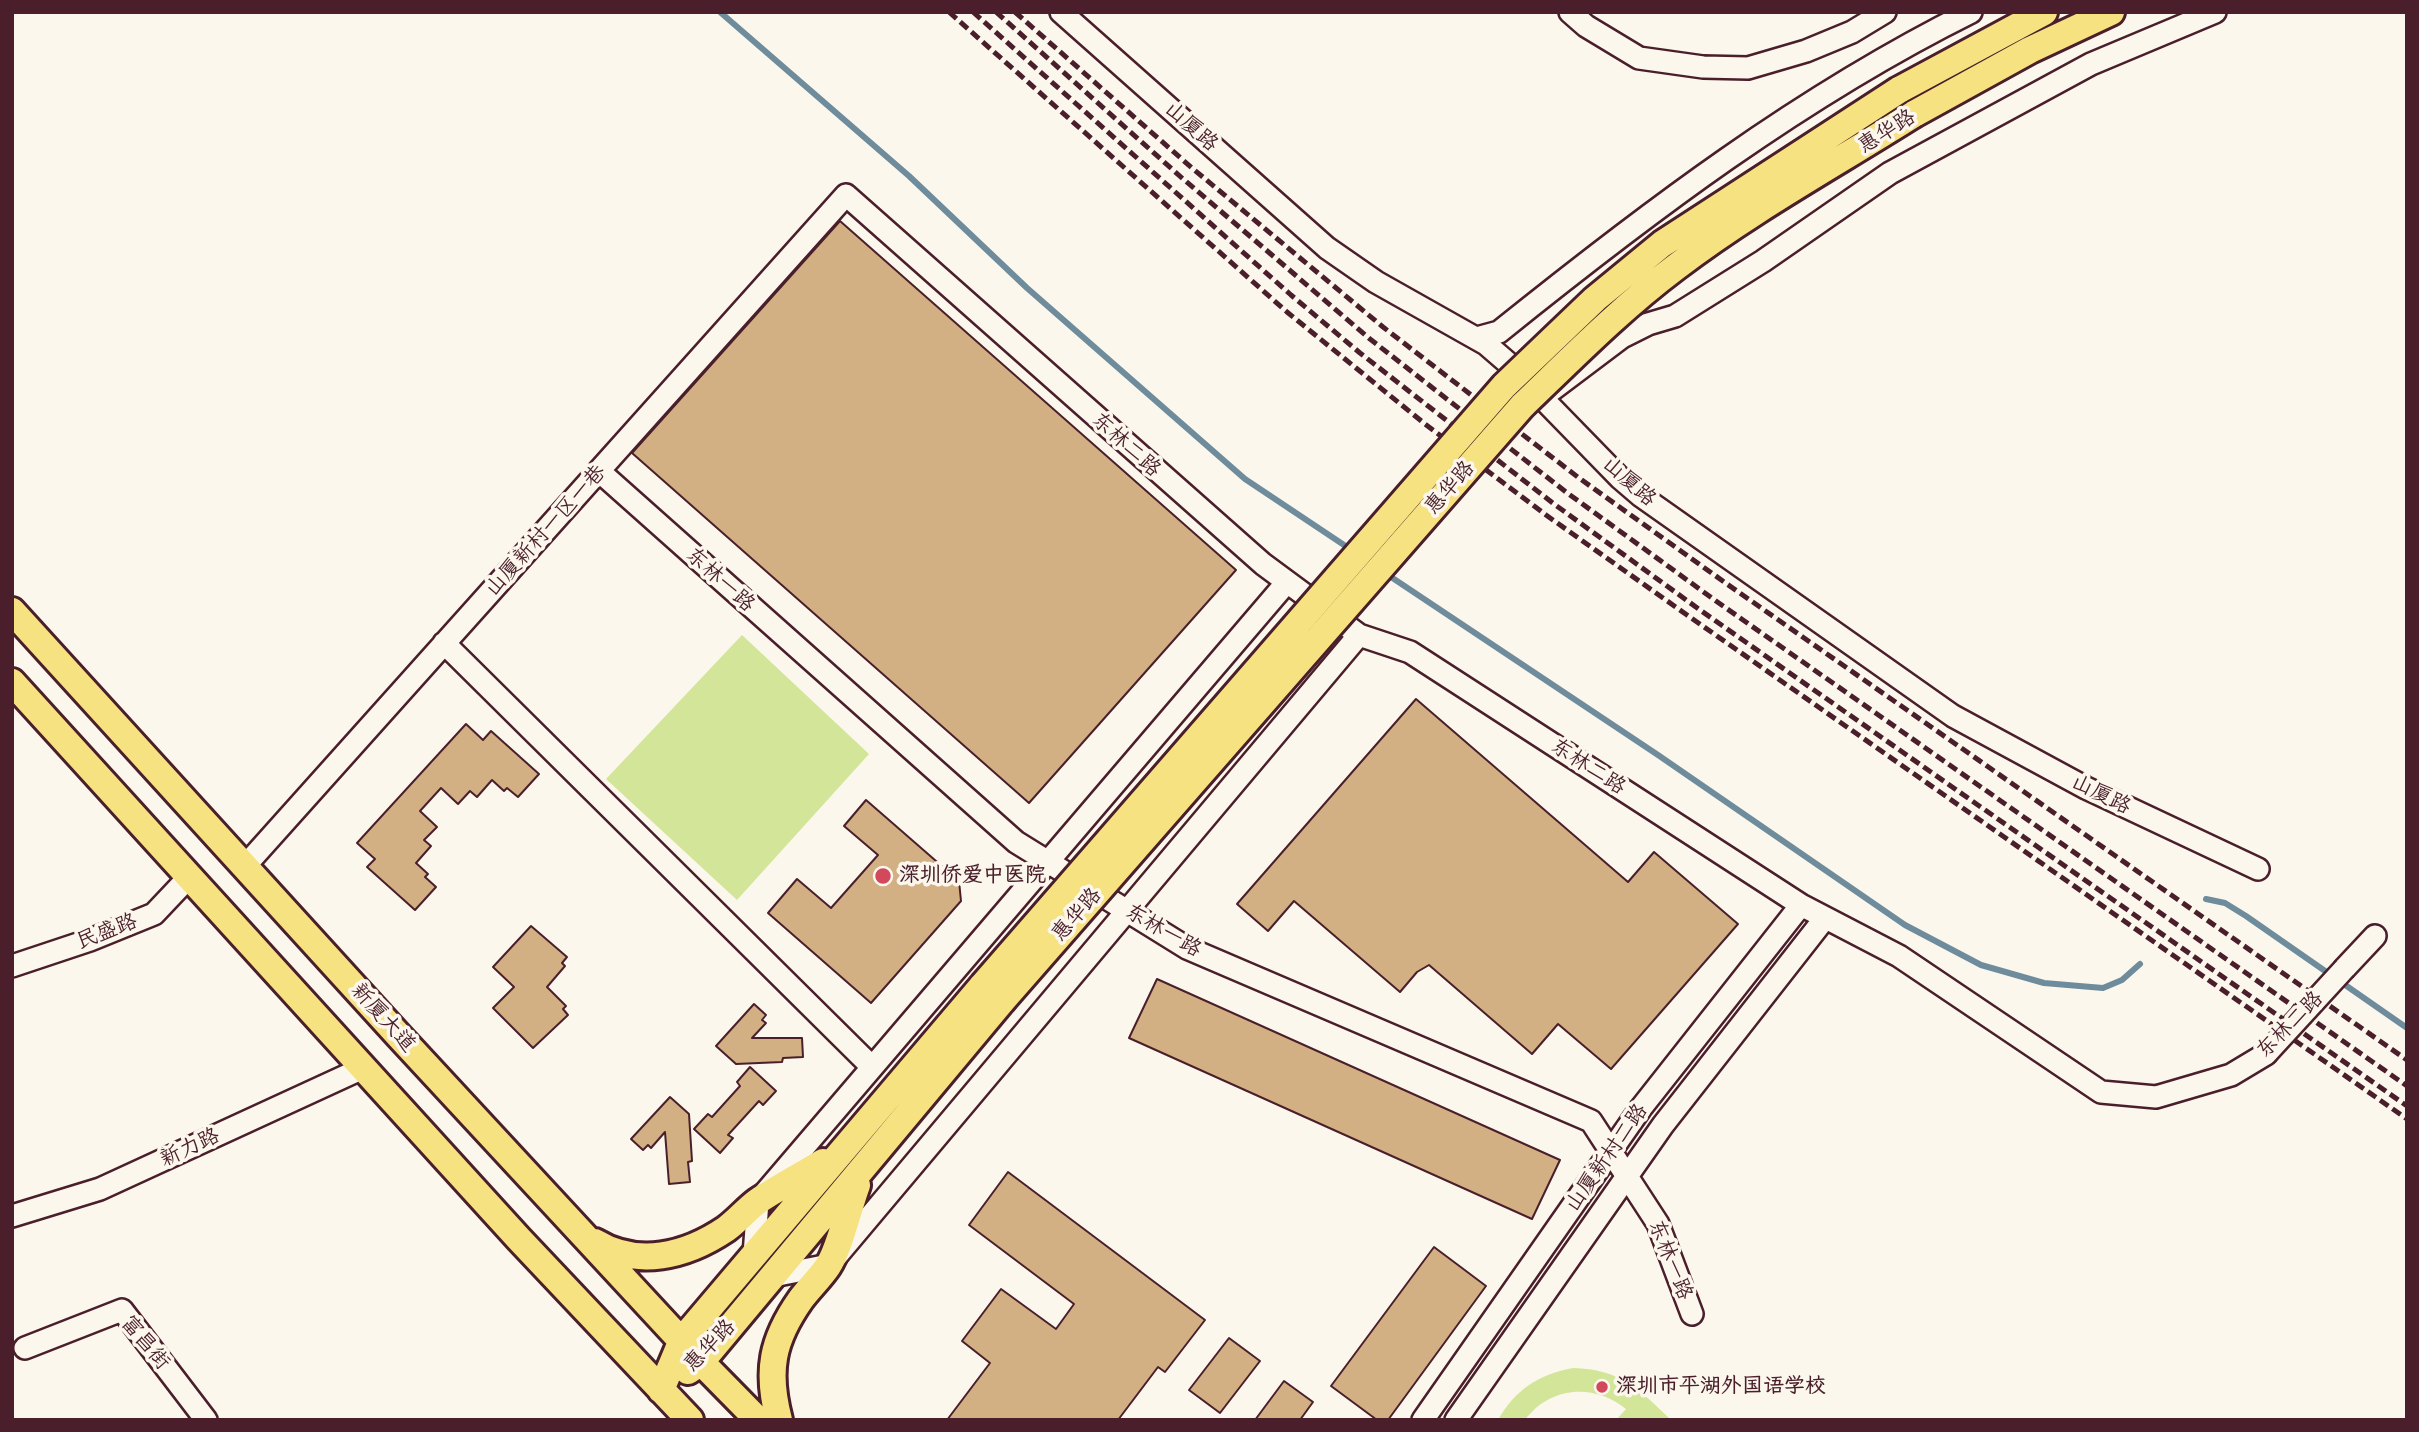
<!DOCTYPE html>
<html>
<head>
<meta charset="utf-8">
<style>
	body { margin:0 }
	#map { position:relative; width:2419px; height:1432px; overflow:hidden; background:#fbf7ec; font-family:"Shantell Sans",sans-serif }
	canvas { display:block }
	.frame { position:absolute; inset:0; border:14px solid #4a1f2b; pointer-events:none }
</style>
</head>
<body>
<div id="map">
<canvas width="2419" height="1432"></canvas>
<div class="frame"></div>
</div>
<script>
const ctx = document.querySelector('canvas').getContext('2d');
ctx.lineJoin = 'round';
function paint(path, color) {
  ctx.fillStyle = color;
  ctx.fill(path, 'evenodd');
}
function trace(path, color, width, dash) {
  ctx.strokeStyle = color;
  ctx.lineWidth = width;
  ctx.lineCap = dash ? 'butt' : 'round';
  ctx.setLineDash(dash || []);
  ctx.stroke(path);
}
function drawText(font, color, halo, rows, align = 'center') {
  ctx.font = font + ' "Shantell Sans","LXGW WenKai TC",sans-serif';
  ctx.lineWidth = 7;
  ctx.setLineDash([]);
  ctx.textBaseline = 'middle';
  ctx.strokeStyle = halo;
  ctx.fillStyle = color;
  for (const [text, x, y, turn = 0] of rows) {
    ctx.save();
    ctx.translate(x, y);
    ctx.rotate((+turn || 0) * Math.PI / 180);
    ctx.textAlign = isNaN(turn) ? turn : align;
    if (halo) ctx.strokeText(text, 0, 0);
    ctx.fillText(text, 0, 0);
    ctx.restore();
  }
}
paint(new Path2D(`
	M 742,635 L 869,754 L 737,900 L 606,779 Z
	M 1573,1368 C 1620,1369 1639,1389 1671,1420 L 1616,1420 L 1626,1409 C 1594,1383 1550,1386 1525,1420 L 1498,1420 C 1515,1390 1539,1374 1573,1368 Z`), '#d3e599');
trace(new Path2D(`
	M 720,12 L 909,176 L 1027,288 L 1245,479 L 1353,551
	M 1385,573 L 1658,755 L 1905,925 L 1981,965 L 2044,983 L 2103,988 L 2122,980 L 2140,964
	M 2206,899 L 2225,903 L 2246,916 L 2407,1028`), '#6f8c9c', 6);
const building = new Path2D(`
	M 840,221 L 1236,570 L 1029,803 L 632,453 Z
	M 1416,699 L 1628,882 L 1654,852 L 1738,924 L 1611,1069 L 1558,1024 L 1532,1054 L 1429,965 L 1417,972 L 1400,992 L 1294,901 L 1268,931 L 1237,904 Z
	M 466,724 L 483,740 L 491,731 L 539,774 L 518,797 L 507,788 L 504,791 L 492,780 L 477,797 L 470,791 L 458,804 L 441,788 L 420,811 L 437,827 L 424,840 L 431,846 L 416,863 L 428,874 L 425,877 L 436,887 L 415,910 L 367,867 L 375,859 L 357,843 Z
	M 866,800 L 959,881 L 961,901 L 871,1003 L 768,913 L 797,879 L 831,908 L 878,855 L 844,826 Z
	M 531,926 L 567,957 L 562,963 L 565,966 L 547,987 L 566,1006 L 563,1009 L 568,1015 L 533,1048 L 493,1008 L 514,987 L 493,967 Z
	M 1157,979 L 1560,1160 L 1532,1219 L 1129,1038 Z
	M 754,1004 L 766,1015 L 762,1020 L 766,1023 L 752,1038 L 802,1038 L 803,1057 L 783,1058 L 782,1062 L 736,1064 L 716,1046 Z
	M 750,1067 L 776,1091 L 763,1105 L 759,1101 L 728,1135 L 733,1138 L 720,1153 L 694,1129 L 708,1114 L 712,1117 L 740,1086 L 737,1082 Z
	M 670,1097 L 689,1114 L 692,1161 L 688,1162 L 690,1182 L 669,1184 L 665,1132 L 651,1148 L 648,1145 L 643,1150 L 631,1139 Z
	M 1008,1172 L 1205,1320 L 1165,1372 L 1158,1367 L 1118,1420 L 947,1420 L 990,1363 L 962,1341 L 1001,1289 L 1056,1329 L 1074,1304 L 969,1225 Z
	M 1434,1247 L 1486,1286 L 1388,1420 L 1377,1420 L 1331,1386 Z
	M 1229,1338 L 1260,1361 L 1220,1413 L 1189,1390 Z
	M 1284,1381 L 1313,1402 L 1300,1420 L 1255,1420 Z`);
paint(building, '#d2b084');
trace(building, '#4a1f2b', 2);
const minor = new Path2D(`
	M 1061,12 L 1327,248 L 1376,282 L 1486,344 L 1508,363 L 1620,478 L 1641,496 L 1953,716 L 2086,788 L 2258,869
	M 1570,12 L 1586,26 L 1639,58 L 1703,67 L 1748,68 L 1806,51 L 1852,32 L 1885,12
	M 1477,338 L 1499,332 C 1647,213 1800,97 1971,12
	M 1549,392 L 1622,337 L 1648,324 L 1675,316 L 1763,261 L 1890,173 L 2091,64 L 2215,12
	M 599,471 L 1016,842 L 1187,948 L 1591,1121 L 1658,1224 L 1692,1314
	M 444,643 L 872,1067
	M 245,866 L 846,195 L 1263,564 L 1359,635 L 1410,652 L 1801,905 L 1899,956 L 2101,1092 L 2156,1097 L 2231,1075 L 2266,1054
	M 12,966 L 90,940 L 154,914 L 189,877
	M 2345,968 L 2375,936
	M 12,1216 L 100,1189 L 363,1068
	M 754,1255 L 758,1201 L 1287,582
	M 773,1276 L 829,1265 L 1359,635
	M 25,1348 L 122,1310 L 206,1420
	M 1423,1420 L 1641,1108 L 1801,905
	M 1456,1420 L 1663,1125 L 1825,918`);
const major = new Path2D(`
	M 1899,90 L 2044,12
	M 1914,114 L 2030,50 L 2111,12
	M 12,611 L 399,1036 L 701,1362 L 758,1420
	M 12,682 L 519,1239 L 690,1420
	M 595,1242 C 638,1268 686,1256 726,1229 C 737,1221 747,1209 758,1201 C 779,1187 802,1175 823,1162
	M 688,1371 L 701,1362 L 1002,1001
	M 661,1390 L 682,1340 L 983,985
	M 779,1420 C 766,1371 772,1340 801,1299 C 809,1288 820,1278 828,1266 C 839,1250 849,1206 857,1185`);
trace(minor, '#4a1f2b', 26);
trace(major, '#4a1f2b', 32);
trace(minor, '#fbf7ec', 21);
trace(major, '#f6e281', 26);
trace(new Path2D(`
	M 949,12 L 1287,312 L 1425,424 L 1546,515 L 1687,615 L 2407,1119
	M 973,12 L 1291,295 L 1360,353 L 1554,504 L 1700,610 L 2407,1106
	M 996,12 L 1182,178 L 1370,339 L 1566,492 L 1716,601 L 2407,1086
	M 1015,12 L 1192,168 L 1383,327 L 1579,478 L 1727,584 L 2407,1060`), '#4a1f2b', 5, [10, 5]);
const minorBridge = new Path2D(`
	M 2266,1054 L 2345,968`);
const majorBridge = new Path2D(`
	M 983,985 L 1504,386 L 1595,299 L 1662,244 L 1899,90
	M 1002,1001 L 1522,406 C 1572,358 1620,309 1676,267 C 1751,210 1835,164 1914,114`);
trace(minorBridge, '#4a1f2b', 26, []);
trace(majorBridge, '#4a1f2b', 32, []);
trace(minorBridge, '#fbf7ec', 21);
trace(majorBridge, '#f6e281', 26);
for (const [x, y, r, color] of [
	[883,876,9,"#d1495b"],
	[1602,1387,7,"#d1495b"]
]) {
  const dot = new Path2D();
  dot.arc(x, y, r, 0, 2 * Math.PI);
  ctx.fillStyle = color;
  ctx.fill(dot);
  trace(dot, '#fbf7ec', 2.5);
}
drawText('21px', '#4a1f2b', '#fbf7ec', [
	["山厦路",1191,127,41],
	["惠华路",1887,132,-32],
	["东林二路",1126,445,42],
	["山厦路",1629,482,41],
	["惠华路",1450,488,-49],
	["山厦新村一区一巷",546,531,-48],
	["东林一路",720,580,42],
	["东林二路",1588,767,33],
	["山厦路",2101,795,26],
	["惠华路",1077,915,-49],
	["东林一路",1163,931,30],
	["民盛路",107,932,-21],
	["新厦大道",383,1018,48],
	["东林二路",2290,1025,-45],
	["新力路",190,1148,-25],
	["山厦新村二路",1607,1158,-55],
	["东林一路",1670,1260,68],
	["富昌街",145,1343,50],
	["惠华路",710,1346,-46]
]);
drawText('bold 21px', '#4a1f2b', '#fbf7ec', [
	["深圳侨爱中医院",899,876],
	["深圳市平湖外国语学校",1616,1387]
], 'left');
</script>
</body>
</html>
